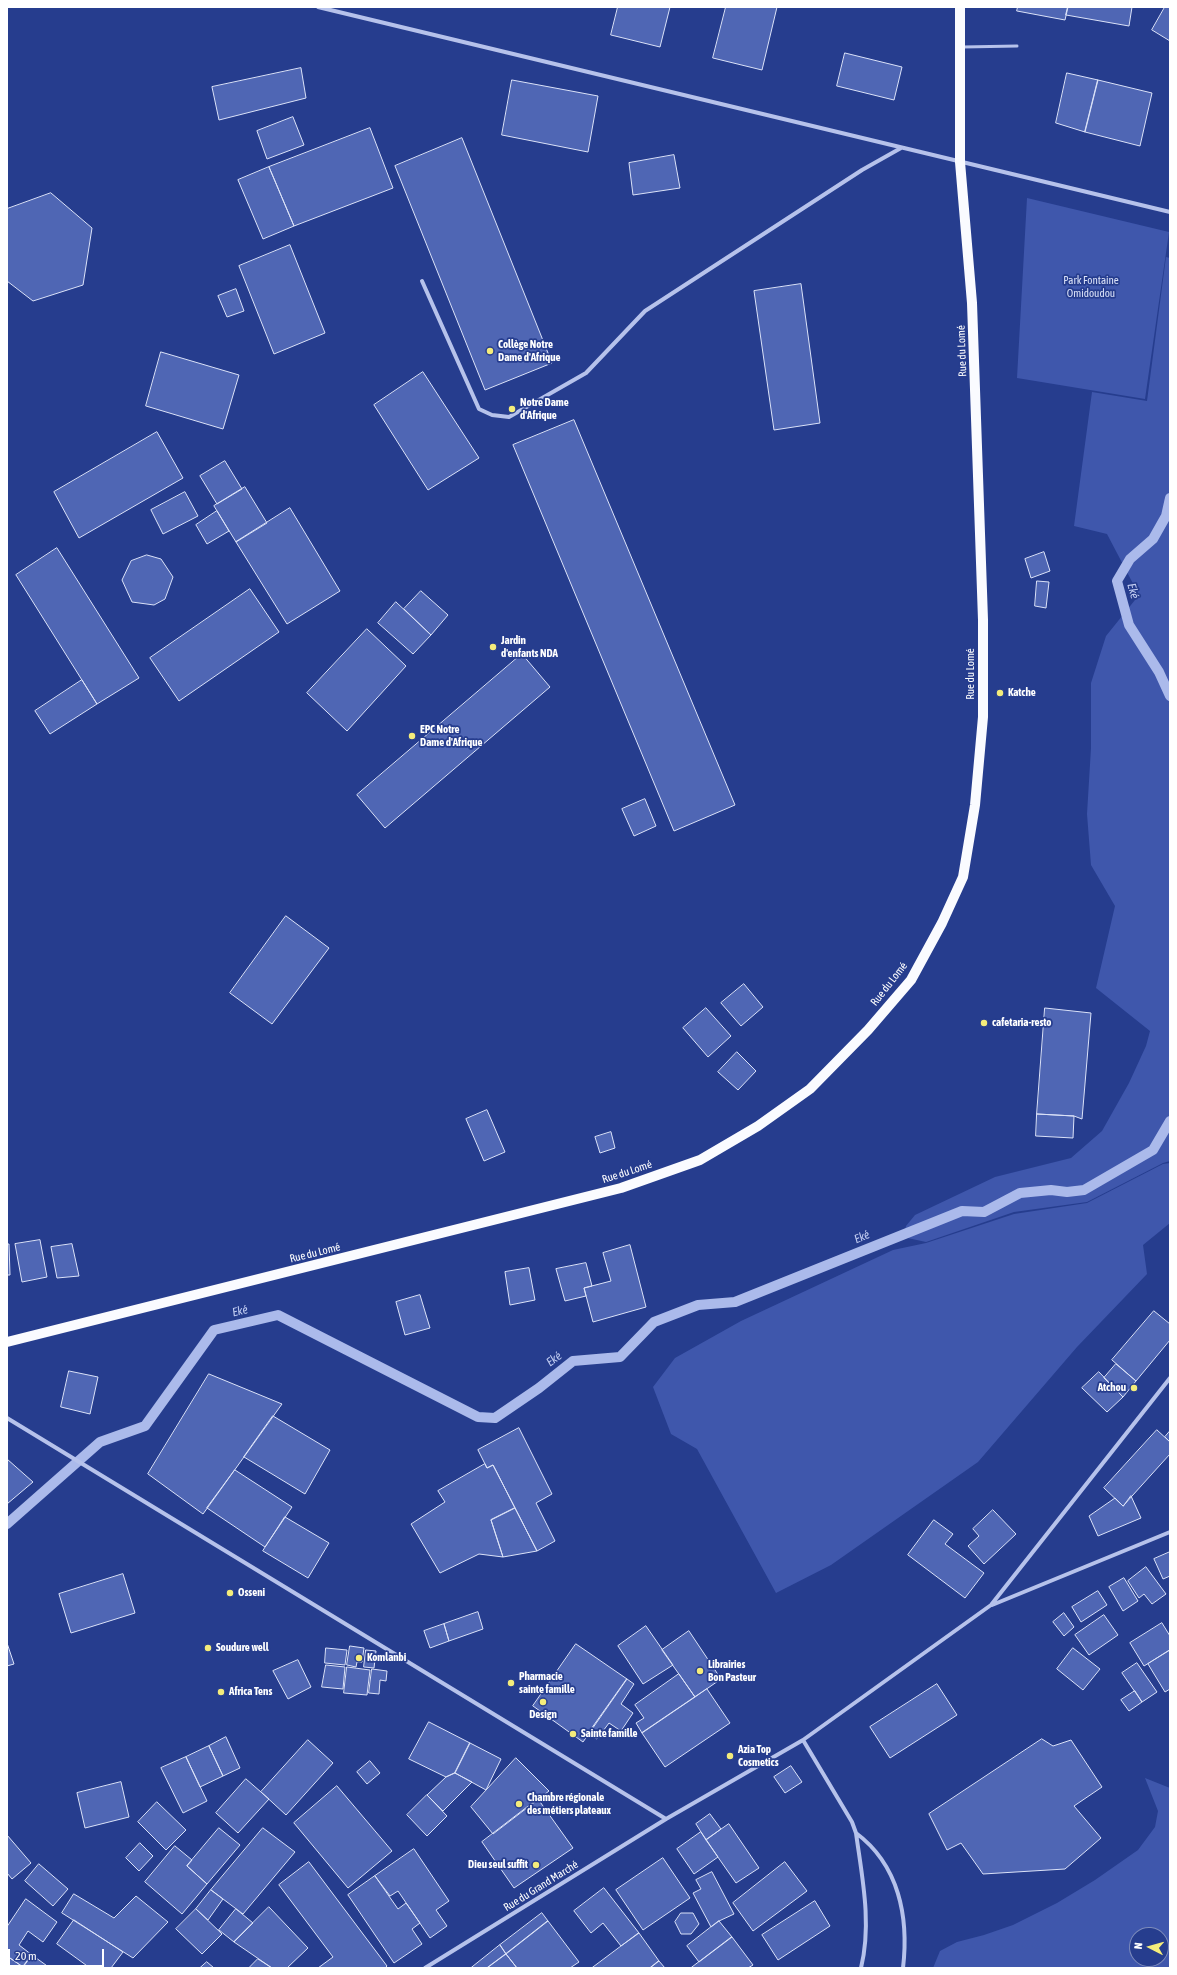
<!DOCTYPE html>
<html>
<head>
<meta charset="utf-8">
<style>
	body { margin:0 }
	#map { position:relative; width:1177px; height:1975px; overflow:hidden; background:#263d8e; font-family:"Asap Condensed",sans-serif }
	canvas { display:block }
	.frame { position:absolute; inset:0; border:8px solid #fff; pointer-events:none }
	.north { position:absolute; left:1129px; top:1927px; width:40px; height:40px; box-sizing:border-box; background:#263d8e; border:1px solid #7d8bbb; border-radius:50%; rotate:276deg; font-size:11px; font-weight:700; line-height:16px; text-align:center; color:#fff }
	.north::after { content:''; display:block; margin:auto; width:14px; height:18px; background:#f4ec7b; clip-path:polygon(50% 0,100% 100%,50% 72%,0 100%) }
	.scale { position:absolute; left:8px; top:1949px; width:96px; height:18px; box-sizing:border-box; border:2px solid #fff; border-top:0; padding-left:5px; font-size:12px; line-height:14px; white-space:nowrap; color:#fff; -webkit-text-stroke:3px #263d8e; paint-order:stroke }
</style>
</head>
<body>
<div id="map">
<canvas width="1177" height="1975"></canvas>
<div class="frame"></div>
<div class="north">N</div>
<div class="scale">20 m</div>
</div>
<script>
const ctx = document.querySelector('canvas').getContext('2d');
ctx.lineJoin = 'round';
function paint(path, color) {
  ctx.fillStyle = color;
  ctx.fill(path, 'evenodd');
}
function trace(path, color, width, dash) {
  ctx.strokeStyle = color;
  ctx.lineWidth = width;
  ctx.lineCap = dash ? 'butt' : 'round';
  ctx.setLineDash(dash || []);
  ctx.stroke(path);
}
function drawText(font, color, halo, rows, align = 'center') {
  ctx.font = font + ' "Asap Condensed",sans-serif';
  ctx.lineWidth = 3.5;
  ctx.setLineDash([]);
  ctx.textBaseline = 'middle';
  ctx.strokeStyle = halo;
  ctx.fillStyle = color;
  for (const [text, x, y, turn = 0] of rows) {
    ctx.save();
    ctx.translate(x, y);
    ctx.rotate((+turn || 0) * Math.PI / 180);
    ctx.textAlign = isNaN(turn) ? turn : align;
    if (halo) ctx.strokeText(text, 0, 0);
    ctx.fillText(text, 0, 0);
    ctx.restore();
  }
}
paint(new Path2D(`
	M 1027,198 L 1169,232 L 1145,399 L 1017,378 Z
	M 1166,257 L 1170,258 L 1170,1161 L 1163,1163 L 1087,1202 L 1014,1212 L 926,1242 L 903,1237 L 906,1226 L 915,1215 L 995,1177 L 1071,1158 L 1102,1131 L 1129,1083 L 1146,1046 L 1150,1031 L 1096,988 L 1115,906 L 1091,865 L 1087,814 L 1091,748 L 1091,683 L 1106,636 L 1139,595 L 1107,534 L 1074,526 L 1092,392 L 1147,401 Z
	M 1170,1163 L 1170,1223 L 1143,1245 L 1147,1274 L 1077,1347 L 978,1462 L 831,1565 L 776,1593 L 697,1449 L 671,1434 L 653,1387 L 675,1358 L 741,1321 L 893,1250 L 926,1243 L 1014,1214 L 1087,1203 L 1163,1164 Z
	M 1145,1778 L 1170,1788 L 1170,1968 L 933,1968 L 940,1951 L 957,1942 L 984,1935 L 1013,1925 L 1057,1903 L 1095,1880 L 1138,1850 L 1155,1827 L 1158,1811 ZM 1137,1935 L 1161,1935 L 1161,1959 L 1137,1959 Z`), '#3f57ac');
trace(new Path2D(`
	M 1170,498 L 1166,516 L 1153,539 L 1130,559 L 1117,581 L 1129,625 L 1159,672 L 1170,696
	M 7,1524 L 100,1442 L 145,1426 L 214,1330 L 278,1315 L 478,1417 L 495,1418 L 539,1388 L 573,1361 L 620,1357 L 654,1322 L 698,1305 L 735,1302 L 962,1211 L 984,1212 L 1020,1193 L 1051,1190 L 1067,1192 L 1084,1190 L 1153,1150 L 1170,1121`), '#abbaeb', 10);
const building = new Path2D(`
	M 618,7 L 670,7 L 660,47 L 611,35 Z
	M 726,7 L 777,7 L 762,70 L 713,58 Z
	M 1018,7 L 1068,7 L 1065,20 L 1017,11 Z
	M 1068,7 L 1132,7 L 1129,26 L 1066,15 Z
	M 1165,7 L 1170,7 L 1170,41 L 1152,30 Z
	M 845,53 L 902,67 L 894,100 L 837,86 Z
	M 301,68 L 306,98 L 219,120 L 212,87 Z
	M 1067,73 L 1098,80 L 1085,132 L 1056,123 Z
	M 512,80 L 598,96 L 588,152 L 502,135 Z
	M 1098,80 L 1152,93 L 1140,146 L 1085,132 Z
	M 293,117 L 304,145 L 267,159 L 257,131 Z
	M 370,128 L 393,188 L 294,226 L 269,167 Z
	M 462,138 L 552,363 L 485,390 L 395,166 Z
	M 674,155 L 680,188 L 633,195 L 629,163 Z
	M 269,167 L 294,226 L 263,239 L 238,180 Z
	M 51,193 L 92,228 L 83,285 L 33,301 L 7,281 L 7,209 Z
	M 290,245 L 325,333 L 274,354 L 239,266 Z
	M 801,284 L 820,423 L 774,430 L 754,291 Z
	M 236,289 L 244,311 L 227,317 L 218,296 Z
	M 161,352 L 239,375 L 223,429 L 146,406 Z
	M 423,372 L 479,458 L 428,490 L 374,405 Z
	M 574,420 L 735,805 L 674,831 L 513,445 Z
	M 157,432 L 183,478 L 79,538 L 54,492 Z
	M 225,461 L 242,489 L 217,504 L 200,476 Z
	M 245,487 L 267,523 L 236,542 L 214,506 Z
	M 185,492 L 198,516 L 163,534 L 151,510 Z
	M 290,508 L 340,591 L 287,624 L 236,542 Z
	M 217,511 L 229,531 L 207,544 L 196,525 Z
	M 57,548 L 139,678 L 97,704 L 16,575 Z
	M 1044,552 L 1050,571 L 1031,578 L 1025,559 Z
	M 147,555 L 161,559 L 173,577 L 165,599 L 154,605 L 132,602 L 122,580 L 131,561 Z
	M 1037,581 L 1049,582 L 1046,608 L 1035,606 Z
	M 250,589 L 279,632 L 179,701 L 150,658 Z
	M 421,591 L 448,615 L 431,635 L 404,609 Z
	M 396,602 L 431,635 L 413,654 L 378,623 Z
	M 367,629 L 406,666 L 347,731 L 307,693 Z
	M 522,654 L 550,687 L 385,828 L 357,795 Z
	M 82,680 L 97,704 L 50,734 L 35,711 Z
	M 645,799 L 656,826 L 634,836 L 622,809 Z
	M 286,916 L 329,948 L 272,1024 L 230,993 Z
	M 744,984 L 763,1007 L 741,1026 L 721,1003 Z
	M 706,1008 L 731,1036 L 708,1057 L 683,1028 Z
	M 1045,1008 L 1091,1013 L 1082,1119 L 1074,1116 L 1037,1114 Z
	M 737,1052 L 756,1071 L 738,1090 L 718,1072 Z
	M 487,1110 L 505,1152 L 484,1161 L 466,1119 Z
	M 1037,1114 L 1074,1116 L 1073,1138 L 1036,1136 Z
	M 611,1132 L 615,1148 L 600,1153 L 595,1137 Z
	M 40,1240 L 47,1277 L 22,1282 L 15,1244 Z
	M 7,1244 L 9,1244 L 10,1275 L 7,1275 Z
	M 72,1244 L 79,1276 L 57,1278 L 51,1247 Z
	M 630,1245 L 646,1307 L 593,1322 L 584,1288 L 611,1281 L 603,1253 Z
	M 586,1263 L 592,1286 L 584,1288 L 586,1296 L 565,1301 L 556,1269 Z
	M 529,1268 L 535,1300 L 510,1305 L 505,1272 Z
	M 420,1295 L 430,1328 L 405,1335 L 396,1302 Z
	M 1154,1311 L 1170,1324 L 1170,1340 L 1136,1381 L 1112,1360 Z
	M 1116,1364 L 1136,1381 L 1123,1397 L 1104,1378 Z
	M 69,1371 L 98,1377 L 90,1414 L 61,1407 Z
	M 1099,1372 L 1123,1397 L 1107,1412 L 1082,1388 Z
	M 209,1374 L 282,1404 L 203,1514 L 148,1474 Z
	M 273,1416 L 330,1450 L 305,1494 L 244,1457 Z
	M 519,1428 L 552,1494 L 536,1503 L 555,1541 L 537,1551 L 493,1465 L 487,1468 L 478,1450 Z
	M 1157,1430 L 1170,1442 L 1170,1454 L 1123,1506 L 1104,1488 Z
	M 1170,1431 L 1170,1442 L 1165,1437 Z
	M 7,1459 L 33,1482 L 7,1504 Z
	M 485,1464 L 487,1468 L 493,1465 L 515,1508 L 491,1520 L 503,1557 L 479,1554 L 440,1573 L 411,1524 L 445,1502 L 438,1491 Z
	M 235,1470 L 292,1507 L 265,1547 L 207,1508 Z
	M 1131,1496 L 1141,1518 L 1098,1536 L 1089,1516 L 1115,1498 L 1123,1506 Z
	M 515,1508 L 537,1551 L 503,1557 L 491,1520 Z
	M 993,1510 L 1016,1534 L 984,1564 L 968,1546 L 979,1536 L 973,1529 Z
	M 285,1517 L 329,1543 L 308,1578 L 263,1551 Z
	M 934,1520 L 953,1534 L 945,1544 L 984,1573 L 965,1598 L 908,1555 Z
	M 1170,1552 L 1170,1576 L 1163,1579 L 1154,1559 Z
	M 1146,1567 L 1166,1594 L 1152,1604 L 1144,1594 L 1139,1598 L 1128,1581 Z
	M 123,1574 L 135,1613 L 71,1633 L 59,1594 Z
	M 1124,1578 L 1138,1601 L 1123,1611 L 1109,1587 Z
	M 1098,1591 L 1107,1605 L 1081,1622 L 1072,1607 Z
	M 478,1612 L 483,1629 L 449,1641 L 444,1624 Z
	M 1064,1613 L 1074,1627 L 1064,1636 L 1053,1622 Z
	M 1104,1615 L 1118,1635 L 1089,1655 L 1075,1635 Z
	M 1162,1623 L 1170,1636 L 1170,1650 L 1144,1666 L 1130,1643 Z
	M 444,1624 L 449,1641 L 430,1648 L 424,1631 Z
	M 646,1626 L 673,1665 L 643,1684 L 618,1646 Z
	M 689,1631 L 721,1679 L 695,1697 L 662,1650 Z
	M 7,1643 L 14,1664 L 7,1666 Z
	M 576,1644 L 627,1679 L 583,1742 L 533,1706 Z
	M 350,1646 L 364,1648 L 362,1662 L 357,1662 L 356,1667 L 347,1665 Z
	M 326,1648 L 347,1650 L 345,1665 L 325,1663 Z
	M 1073,1648 L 1100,1669 L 1083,1690 L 1057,1669 Z
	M 366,1650 L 376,1651 L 374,1668 L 364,1667 Z
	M 1170,1650 L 1170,1689 L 1165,1692 L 1148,1664 Z
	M 298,1660 L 311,1687 L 288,1699 L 273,1671 Z
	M 1137,1663 L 1157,1692 L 1142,1702 L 1122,1673 Z
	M 326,1665 L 345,1667 L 343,1689 L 322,1687 Z
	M 347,1667 L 370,1670 L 367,1695 L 344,1693 Z
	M 372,1669 L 387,1671 L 386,1681 L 380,1680 L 379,1694 L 369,1693 Z
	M 679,1674 L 695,1697 L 642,1733 L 636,1723 L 644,1718 L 635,1705 Z
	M 627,1679 L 634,1684 L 621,1704 L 633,1713 L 621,1731 L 609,1723 L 597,1739 L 588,1734 Z
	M 937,1684 L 957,1715 L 890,1758 L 870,1727 Z
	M 707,1689 L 730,1723 L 665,1767 L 642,1733 Z
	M 1135,1691 L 1142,1702 L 1129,1711 L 1121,1700 Z
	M 429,1722 L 470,1743 L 455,1773 L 446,1777 L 409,1759 Z
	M 226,1737 L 240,1768 L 223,1776 L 209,1746 Z
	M 1042,1739 L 1053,1746 L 1071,1740 L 1102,1787 L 1074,1806 L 1101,1838 L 1065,1869 L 983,1874 L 961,1843 L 947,1850 L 929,1814 Z
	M 308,1740 L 333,1763 L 286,1815 L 261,1792 Z
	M 470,1743 L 501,1759 L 486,1790 L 455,1773 Z
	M 209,1746 L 223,1776 L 200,1787 L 186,1757 Z
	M 186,1757 L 207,1801 L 183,1813 L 161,1768 Z
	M 516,1758 L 549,1791 L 493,1834 L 471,1807 Z
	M 370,1761 L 380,1773 L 367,1784 L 357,1772 Z
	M 791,1766 L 802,1782 L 785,1793 L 774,1777 Z
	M 455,1773 L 472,1782 L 443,1811 L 427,1795 L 446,1777 Z
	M 246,1779 L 269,1799 L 238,1833 L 216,1813 Z
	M 121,1782 L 129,1817 L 85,1828 L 77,1793 Z
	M 337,1786 L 392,1851 L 348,1888 L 294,1823 Z
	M 427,1795 L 447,1816 L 427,1836 L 407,1815 Z
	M 538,1799 L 573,1848 L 514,1888 L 482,1842 Z
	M 157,1802 L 186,1830 L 166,1850 L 138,1822 Z
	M 710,1814 L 721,1829 L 706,1840 L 696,1824 Z
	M 729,1824 L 759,1868 L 736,1883 L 706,1840 Z
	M 219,1828 L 240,1845 L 207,1884 L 187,1866 Z
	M 263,1828 L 295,1852 L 243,1914 L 211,1890 Z
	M 701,1832 L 718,1857 L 694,1874 L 677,1849 Z
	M 7,1835 L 31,1863 L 12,1879 L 7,1873 Z
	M 140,1843 L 153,1856 L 139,1871 L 126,1858 Z
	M 175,1846 L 192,1860 L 187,1866 L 207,1884 L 182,1914 L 145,1882 Z
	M 414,1849 L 449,1901 L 436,1910 L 447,1926 L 430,1938 L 398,1891 L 390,1896 L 375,1876 Z
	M 663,1858 L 690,1898 L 643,1930 L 616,1890 Z
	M 309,1862 L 387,1966 L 385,1968 L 318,1968 L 333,1957 L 279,1885 Z
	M 785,1862 L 807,1891 L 753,1931 L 733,1903 Z
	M 39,1864 L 68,1889 L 53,1906 L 25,1881 Z
	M 712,1872 L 734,1914 L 719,1921 L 711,1927 L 693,1893 L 701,1889 L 696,1880 Z
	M 375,1876 L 398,1909 L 406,1903 L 420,1923 L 412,1929 L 422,1944 L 394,1963 L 348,1895 Z
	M 604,1888 L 639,1933 L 621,1946 L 603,1923 L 591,1933 L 574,1911 Z
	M 211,1890 L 223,1899 L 208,1920 L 196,1909 Z
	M 74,1894 L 114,1918 L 136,1896 L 168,1922 L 133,1958 L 62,1913 Z
	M 26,1899 L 57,1922 L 43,1942 L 28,1931 L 19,1945 L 32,1955 L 23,1967 L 7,1956 L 7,1927 Z
	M 815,1901 L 830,1926 L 778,1960 L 762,1935 Z
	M 269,1907 L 308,1948 L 287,1968 L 272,1968 L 234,1942 Z
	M 196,1909 L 222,1934 L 202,1954 L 176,1929 Z
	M 236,1909 L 253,1923 L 234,1942 L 219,1930 Z
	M 542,1913 L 548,1921 L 506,1954 L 500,1945 Z
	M 681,1913 L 693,1913 L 699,1924 L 691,1934 L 681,1934 L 675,1922 Z
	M 74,1920 L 123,1952 L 111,1968 L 90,1968 L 57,1944 Z
	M 548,1921 L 579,1962 L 570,1968 L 517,1968 L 506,1954 Z
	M 719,1921 L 732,1937 L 699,1962 L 687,1946 Z
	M 639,1933 L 659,1961 L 650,1968 L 592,1968 Z
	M 732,1937 L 753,1965 L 748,1968 L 691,1968 Z
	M 500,1945 L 506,1954 L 487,1968 L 471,1968 Z
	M 506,1954 L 517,1968 L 487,1968 Z
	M 32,1955 L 50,1968 L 22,1968 Z
	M 7,1956 L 23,1967 L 22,1968 L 7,1968 Z
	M 258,1959 L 272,1968 L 249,1968 Z
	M 659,1961 L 665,1968 L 650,1968 Z
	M 207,1962 L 214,1968 L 200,1968 Z`);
paint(building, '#4f66b4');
trace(building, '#dbe2f8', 1);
trace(new Path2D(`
	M 963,47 L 1017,46`), '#b6c2eb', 3);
trace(new Path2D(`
	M 318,7 L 1170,212
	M 422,281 L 479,409 L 492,415 L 509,417 L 586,373 L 645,311 L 862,170 L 901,148
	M 7,1418 L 666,1819
	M 992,1605 L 1170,1532
	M 803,1740 L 852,1822 L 856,1833 C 862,1877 872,1923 861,1968
	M 856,1833 C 899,1865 909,1917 903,1968
	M 425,1968 L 666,1819 L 803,1740 L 991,1605 L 1170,1378`), '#b6c2eb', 4);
trace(new Path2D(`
	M 7,1342 L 621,1188 L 700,1160 L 758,1126 L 810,1089 L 868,1030 L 911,980 L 942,923 L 963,877 L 975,805 L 983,717 L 983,620 L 972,303 L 960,162 L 960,7`), '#fafbff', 10);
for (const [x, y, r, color] of [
	[490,351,4,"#f4ec7b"],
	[512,409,4,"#f4ec7b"],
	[493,647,4,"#f4ec7b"],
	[1000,693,4,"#f4ec7b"],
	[412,736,4,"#f4ec7b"],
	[984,1023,4,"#f4ec7b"],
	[1134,1388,4,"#f4ec7b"],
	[230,1593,4,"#f4ec7b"],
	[208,1648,4,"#f4ec7b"],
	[359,1658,4,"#f4ec7b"],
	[700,1671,4,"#f4ec7b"],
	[511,1683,4,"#f4ec7b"],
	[221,1692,4,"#f4ec7b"],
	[543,1702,4,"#f4ec7b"],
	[573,1734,4,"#f4ec7b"],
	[730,1756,4,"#f4ec7b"],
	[519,1804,4,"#f4ec7b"],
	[536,1865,4,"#f4ec7b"]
]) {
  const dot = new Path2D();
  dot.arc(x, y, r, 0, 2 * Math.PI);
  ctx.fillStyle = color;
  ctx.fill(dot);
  trace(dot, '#263d8e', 1.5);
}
drawText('11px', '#dbe2f8', '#263d8e', [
	["Park Fontaine",1091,281],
	["Omidoudou",1091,294]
]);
drawText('bold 11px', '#fff', '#263d8e', [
	["Collège Notre",498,345],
	["Dame d'Afrique",498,358],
	["Notre Dame",520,403],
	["d'Afrique",520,416],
	["Jardin",501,641],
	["d'enfants NDA",501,654],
	["Katche",1008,693],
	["EPC Notre",420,730],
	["Dame d'Afrique",420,743],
	["cafetaria-resto",992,1023],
	["Atchou",1126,1388,"right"],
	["Osseni",238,1593],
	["Soudure well",216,1648],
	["Komlanbi",367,1658],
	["Librairies",708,1665],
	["Bon Pasteur",708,1678],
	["Pharmacie",519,1677],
	["sainte famille",519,1690],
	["Africa Tens",229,1692],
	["Design",543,1715,"center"],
	["Sainte famille",581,1734],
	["Azia Top",738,1750],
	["Cosmetics",738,1763],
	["Chambre régionale",527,1798],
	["des métiers plateaux",527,1811],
	["Dieu seul suffit",528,1865,"right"]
], 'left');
drawText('11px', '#fff', '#263d8e', [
	["Rue du Lomé",962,351,-92],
	["Rue du Lomé",971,674,-90],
	["Rue du Lomé",889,984,-52],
	["Rue du Lomé",627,1172,-18],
	["Rue du Lomé",315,1253,-14],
	["Rue du Grand Marché",541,1886,-32]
]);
drawText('italic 12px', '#c2cdf2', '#263d8e', [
	["Eké",1133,591,75],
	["Eké",862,1237,-22],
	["Eké",240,1311,-13],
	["Eké",554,1359,-36]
]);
</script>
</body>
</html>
